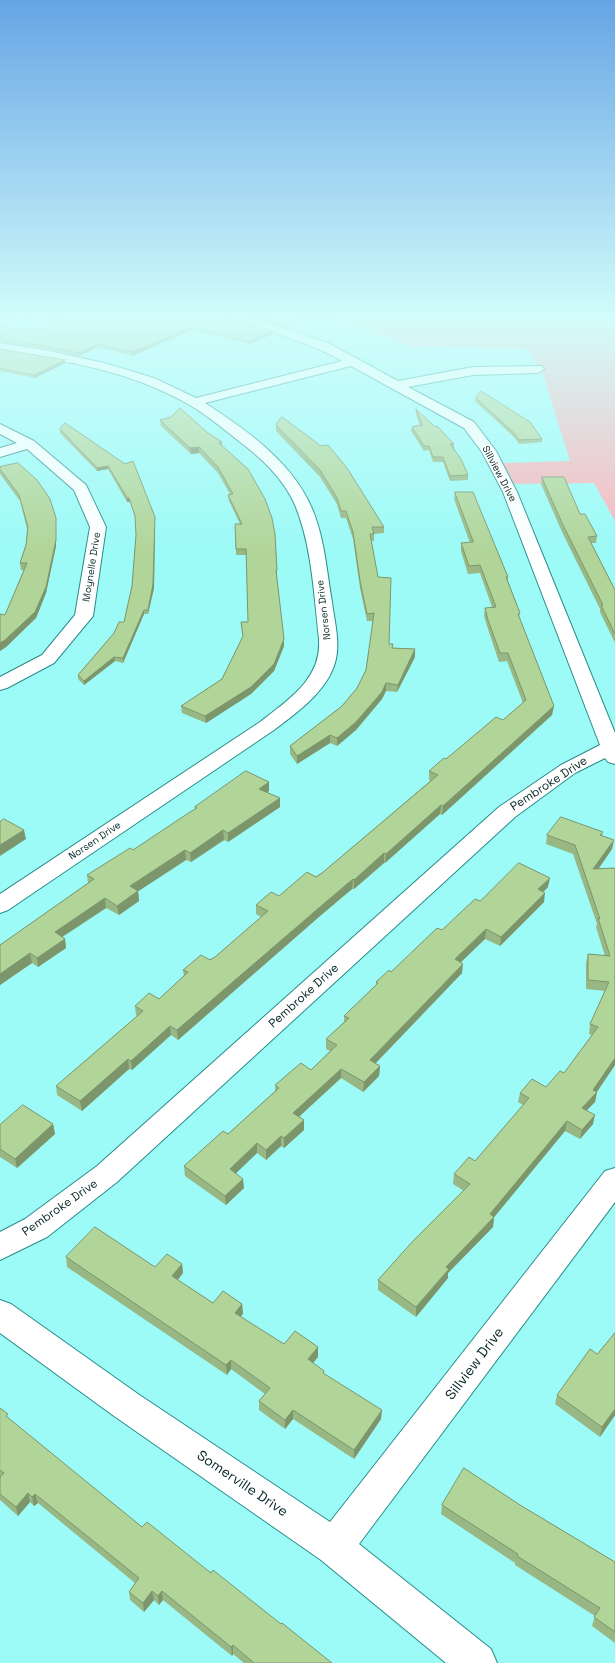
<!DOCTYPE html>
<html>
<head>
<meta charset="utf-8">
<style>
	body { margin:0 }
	canvas { display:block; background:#9cfaf7 }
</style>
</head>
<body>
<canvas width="615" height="1663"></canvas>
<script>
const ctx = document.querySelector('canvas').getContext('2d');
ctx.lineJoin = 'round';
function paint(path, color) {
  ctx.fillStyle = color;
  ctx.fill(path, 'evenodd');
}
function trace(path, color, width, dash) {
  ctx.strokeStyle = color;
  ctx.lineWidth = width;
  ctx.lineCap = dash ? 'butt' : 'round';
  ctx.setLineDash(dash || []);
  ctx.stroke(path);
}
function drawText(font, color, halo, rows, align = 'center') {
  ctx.font = font + ' "Space Grotesk",sans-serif';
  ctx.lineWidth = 3.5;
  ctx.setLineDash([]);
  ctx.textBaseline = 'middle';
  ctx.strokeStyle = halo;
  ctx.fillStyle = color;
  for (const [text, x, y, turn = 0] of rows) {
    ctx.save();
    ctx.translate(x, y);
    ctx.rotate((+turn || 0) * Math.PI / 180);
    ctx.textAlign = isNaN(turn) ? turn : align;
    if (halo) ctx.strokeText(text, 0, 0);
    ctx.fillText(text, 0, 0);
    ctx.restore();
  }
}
paint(new Path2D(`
	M 4,316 L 62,316 L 49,322 Z
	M 325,316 L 615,316 L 615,521 L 594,483 L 512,484 L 503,463 L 570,461 L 544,377 L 527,349 L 410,346 Z`), '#f8b6bc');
const street = new Path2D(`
	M 214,316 L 234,316 L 284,328 L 328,343 L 398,381 L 473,367 L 542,366 L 544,369 L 538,373 L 473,375 L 408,387 L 474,422 L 496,451 L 517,492 L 615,733 L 615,764 L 608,762 L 605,758 L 575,773 L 515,817 L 117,1182 L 47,1237 L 0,1260 L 0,1232 L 25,1219 L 97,1166 L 499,807 L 561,765 L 600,745 L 503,492 L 482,452 L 464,428 L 351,366 L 205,403 C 248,431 297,465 315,516 C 325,544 327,573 332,602 C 335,626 343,650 331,673 C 319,697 295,714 274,730 L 8,910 L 0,913 L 0,894 L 260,722 C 288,700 322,679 319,639 C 314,595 312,546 295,505 C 283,477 259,456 235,438 C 220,426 205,414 188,404 C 130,371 65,360 0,351 L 0,343 L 49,351 L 104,363 L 154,378 L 196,398 L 342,361 C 301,338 261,329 216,318 Z
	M 0,424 L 34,441 L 86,485 L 106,527 L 93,616 L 54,663 L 7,688 L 0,690 L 0,677 L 42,655 L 75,615 L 90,527 L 74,490 L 27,449 L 0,457 L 0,448 L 17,443 L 0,434 Z
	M 615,1168 L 615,1202 L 359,1544 L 491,1649 L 497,1663 L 446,1663 L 321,1560 L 114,1416 L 0,1333 L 0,1300 L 11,1304 L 138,1394 L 330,1522 L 605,1171 Z`);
trace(street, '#278d8b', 2);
paint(street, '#fff');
paint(new Path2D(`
	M 66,316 L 273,334 L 249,344 L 192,330 L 132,356 L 98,347 L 79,356 L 0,342 L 0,326 L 37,331 Z
	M 240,316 L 312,316 L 312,317 L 288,328 Z
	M 0,349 L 65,363 L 35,378 L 0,371 Z
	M 476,398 L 542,439 L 542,442 L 519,444 L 514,437 L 475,401 Z
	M 416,409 L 454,444 L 454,448 L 468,475 L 468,480 L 450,481 L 443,462 L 433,462 L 429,450 L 424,451 L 411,431 L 412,427 L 420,426 L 416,414 Z
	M 160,420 L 208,433 L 222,442 L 222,446 L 277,570 L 277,577 L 276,577 L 284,639 L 284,646 L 274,671 L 251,694 L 206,723 L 182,713 L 181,706 L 222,679 L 243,637 L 241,622 L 248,622 L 247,555 L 236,555 L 235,524 L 240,524 L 229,501 L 228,495 L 230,494 L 218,473 L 199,453 L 191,454 L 161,426 Z
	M 276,425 L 384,527 L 384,533 L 374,534 L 374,541 L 371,541 L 389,644 L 392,648 L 415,649 L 415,657 L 397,692 L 386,691 L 382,699 L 356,730 L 337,746 L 330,743 L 297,764 L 290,754 L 290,746 L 342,706 L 357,688 L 366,670 L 373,621 L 367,621 L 360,588 L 353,539 L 346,518 L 341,518 L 337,504 L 320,477 L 276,431 Z
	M 60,429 L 125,464 L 155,521 L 154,588 L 148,614 L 144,614 L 123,663 L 115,661 L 84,685 L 78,679 L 78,675 L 124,622 L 132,586 L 136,535 L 136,519 L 130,502 L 127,502 L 108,469 L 97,471 L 60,433 Z
	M 0,467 L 56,524 L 56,546 L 46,593 L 36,618 L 6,647 L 0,651 L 0,614 L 5,615 L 24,570 L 21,570 L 20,563 L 26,545 L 27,529 L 20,501 L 0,474 Z
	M 542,477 L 580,514 L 597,536 L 596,543 L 591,543 L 615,590 L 615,643 L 600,612 L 600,609 L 562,532 L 541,484 Z
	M 455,492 L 508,577 L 508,581 L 520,613 L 519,617 L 554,706 L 552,715 L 442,815 L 440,814 L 385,863 L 384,863 L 354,889 L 352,889 L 320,916 L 178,1040 L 171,1035 L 132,1070 L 129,1069 L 82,1111 L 57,1095 L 56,1086 L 137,1016 L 136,1015 L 135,1006 L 159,999 L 184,976 L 183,970 L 215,957 L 261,917 L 256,914 L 256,905 L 279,896 L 322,873 L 430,781 L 429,780 L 429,771 L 446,759 L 503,720 L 523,703 L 507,661 L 499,662 L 488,629 L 484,616 L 485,608 L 492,607 L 480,573 L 468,574 L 461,551 L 461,543 L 470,543 L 454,499 Z
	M 269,782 L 269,791 L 267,792 L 280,807 L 228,842 L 224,840 L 191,862 L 186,860 L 138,891 L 139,901 L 119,915 L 106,908 L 62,937 L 65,939 L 66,948 L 38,967 L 32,963 L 0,985 L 0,945 L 88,883 L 87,875 L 133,850 L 195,809 L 195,807 Z
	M 603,832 L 602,836 L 612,849 L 599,868 L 614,868 L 615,1065 L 597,1092 L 595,1102 L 587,1110 L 593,1124 L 580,1139 L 565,1131 L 494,1217 L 493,1227 L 448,1273 L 448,1278 L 416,1317 L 378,1290 L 378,1280 L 464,1191 L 453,1184 L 454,1174 L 475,1161 L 523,1105 L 518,1102 L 520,1093 L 546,1087 L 564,1073 L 592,1035 L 589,1034 L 590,1024 L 605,991 L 586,989 L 586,963 L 588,954 L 605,956 L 596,927 L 597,924 L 573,854 L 546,844 L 547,835 Z
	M 548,887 L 543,892 L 544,902 L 500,946 L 485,939 L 460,962 L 462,973 L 375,1064 L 380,1066 L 379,1076 L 363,1092 L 341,1078 L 299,1117 L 304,1120 L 304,1130 L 284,1148 L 281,1146 L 266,1160 L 257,1153 L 236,1173 L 244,1188 L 226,1205 L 185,1176 L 184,1166 L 228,1134 L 275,1091 L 275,1085 L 311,1070 L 330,1051 L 326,1049 L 326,1039 L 344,1022 L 344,1016 L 376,985 L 376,982 L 391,972 L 442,930 L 480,901 Z
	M 53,1124 L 55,1134 L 17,1168 L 0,1157 L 0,1125 Z
	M 66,1257 L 155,1267 L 182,1264 L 183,1273 L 178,1280 L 213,1303 L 242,1304 L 243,1314 L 240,1317 L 284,1344 L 318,1347 L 318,1357 L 313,1363 L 324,1374 L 381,1419 L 354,1459 L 293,1419 L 285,1429 L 259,1410 L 259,1401 L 265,1394 L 231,1369 L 227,1375 L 67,1267 Z
	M 597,1354 L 615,1415 L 600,1437 L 555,1404 L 557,1395 Z
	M 0,1408 L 9,1419 L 142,1527 L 211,1573 L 332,1663 L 244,1663 L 233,1654 L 232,1656 L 163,1600 L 159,1605 L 154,1600 L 144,1612 L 130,1600 L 129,1592 L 135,1583 L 38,1503 L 34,1506 L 30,1502 L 18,1516 L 0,1500 Z
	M 442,1505 L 520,1505 L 615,1562 L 615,1643 L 592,1626 L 595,1616 L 515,1565 L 515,1563 L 441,1514 Z`), '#98b784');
paint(new Path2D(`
	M 308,316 L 312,316 L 312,317 L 288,328 L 288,324 Z
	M 192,327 L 192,330 L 132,356 L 132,352 Z
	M 273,331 L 273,334 L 249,344 L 249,341 Z
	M 97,344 L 98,347 L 79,356 L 79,353 Z
	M 65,360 L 65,363 L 35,378 L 34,375 Z
	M 199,447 L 199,453 L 191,454 L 190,448 Z
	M 108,466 L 108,469 L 97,471 L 97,468 Z
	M 127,498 L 129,498 L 130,502 L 127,502 Z
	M 155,517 L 154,588 L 148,614 L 148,610 Z
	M 56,518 L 56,546 L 46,593 L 36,618 L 6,647 L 0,651 L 0,643 Z
	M 144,610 L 144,614 L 123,663 L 123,658 Z
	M 284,639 L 284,646 L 274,671 L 251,694 L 206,723 L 205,716 Z
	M 415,649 L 415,657 L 397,692 L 398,685 Z
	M 114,657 L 115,661 L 84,685 L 84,681 Z
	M 386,683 L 386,691 L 382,699 L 356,730 L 337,746 L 337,738 Z
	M 554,706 L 552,715 L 442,815 L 443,806 Z
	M 330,735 L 330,743 L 297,764 L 297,756 Z
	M 269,782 L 269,791 L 260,798 L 259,789 Z
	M 280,798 L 280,807 L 228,842 L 228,833 Z
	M 441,805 L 440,814 L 385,863 L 386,854 Z
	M 24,830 L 26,839 L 0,856 L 0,845 Z
	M 223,830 L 224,840 L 191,862 L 190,853 Z
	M 614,840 L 612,849 L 592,878 L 593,869 Z
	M 185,850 L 186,860 L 131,896 L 130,886 Z
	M 384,853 L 384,863 L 354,889 L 354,880 Z
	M 550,878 L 548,887 L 537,898 L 538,889 Z
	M 353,879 L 352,889 L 320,916 L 178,1040 L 177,1030 L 320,907 Z
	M 138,891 L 139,901 L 119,915 L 117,906 Z
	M 545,893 L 544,902 L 500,946 L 501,937 Z
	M 105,898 L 106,908 L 56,941 L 55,932 Z
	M 486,929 L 485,939 L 454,969 L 455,959 Z
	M 65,939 L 66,948 L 38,967 L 37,958 Z
	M 30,953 L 32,963 L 0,985 L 0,974 Z
	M 463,964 L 462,973 L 369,1070 L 370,1060 Z
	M 170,1026 L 171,1035 L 132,1070 L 131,1061 Z
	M 615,1058 L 615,1065 L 596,1093 L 597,1092 L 595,1102 L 580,1117 L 582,1108 L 593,1090 Z
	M 128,1059 L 129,1069 L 82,1111 L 80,1101 Z
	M 380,1066 L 379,1076 L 363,1092 L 364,1082 Z
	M 341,1069 L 341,1078 L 293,1122 L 293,1113 Z
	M 595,1115 L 593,1124 L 580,1139 L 582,1130 Z
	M 304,1120 L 304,1130 L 284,1148 L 284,1138 Z
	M 567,1121 L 565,1131 L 491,1221 L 494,1217 L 493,1227 L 448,1273 L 448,1278 L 416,1317 L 416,1307 L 446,1267 Z
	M 53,1124 L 55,1134 L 17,1168 L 15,1159 Z
	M 281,1136 L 281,1146 L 266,1160 L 266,1150 Z
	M 257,1143 L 257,1153 L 230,1179 L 230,1169 Z
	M 243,1179 L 244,1188 L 226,1205 L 225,1196 Z
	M 182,1264 L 183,1273 L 173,1285 L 172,1276 Z
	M 242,1304 L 243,1314 L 235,1322 L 235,1313 Z
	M 318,1347 L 318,1357 L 308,1369 L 308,1359 Z
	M 231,1360 L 231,1369 L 227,1375 L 226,1365 Z
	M 615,1409 L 615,1415 L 600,1437 L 602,1427 Z
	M 293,1410 L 293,1419 L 285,1429 L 285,1420 Z
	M 382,1410 L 381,1419 L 354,1459 L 354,1450 Z
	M 28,1493 L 30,1502 L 18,1516 L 16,1507 Z
	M 35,1494 L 38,1503 L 34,1506 L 32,1497 Z
	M 152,1591 L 154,1600 L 144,1612 L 143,1603 Z
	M 162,1591 L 163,1600 L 159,1605 L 158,1596 Z
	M 233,1645 L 233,1654 L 232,1656 L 231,1647 Z`), '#7c956b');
const building = new Path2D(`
	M 66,316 L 215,316 L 273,331 L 249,341 L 192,327 L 132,352 L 97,344 L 79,353 L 0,338 L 0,326 L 37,331 Z
	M 253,316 L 308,316 L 288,324 Z
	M 0,349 L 65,360 L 34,375 L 0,368 Z
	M 481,391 L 530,422 L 542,439 L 519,440 L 514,433 L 476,398 Z
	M 180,408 L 208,433 L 222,442 L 219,443 L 248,469 L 265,499 L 272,518 L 275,534 L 277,570 L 276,570 L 284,639 L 274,664 L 251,687 L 205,716 L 181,706 L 222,679 L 243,636 L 241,622 L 248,622 L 246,549 L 236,549 L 235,524 L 242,524 L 228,495 L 233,494 L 218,467 L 199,447 L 190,448 L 160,420 L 171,417 Z
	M 416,409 L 435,427 L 437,426 L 454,444 L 450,444 L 461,459 L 468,475 L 450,476 L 443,457 L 433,457 L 429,446 L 424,446 L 412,427 L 422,425 Z
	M 282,417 L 321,446 L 328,445 L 347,468 L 384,527 L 372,527 L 374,534 L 370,534 L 378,577 L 391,578 L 389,644 L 393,644 L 392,648 L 415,649 L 398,685 L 386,683 L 382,692 L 356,722 L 337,738 L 330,735 L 297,756 L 290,746 L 342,706 L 357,688 L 366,670 L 374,613 L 367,614 L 360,581 L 353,532 L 346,511 L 341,511 L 337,498 L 320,470 L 276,425 Z
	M 65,423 L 125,464 L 133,461 L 155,517 L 153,584 L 148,610 L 144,610 L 123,658 L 114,657 L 84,681 L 78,675 L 114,633 L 119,622 L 124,622 L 132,586 L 136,535 L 135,516 L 129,498 L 127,498 L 108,466 L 97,468 L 60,429 Z
	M 18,463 L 37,480 L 50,499 L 56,518 L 56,540 L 46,587 L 35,612 L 5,640 L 0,643 L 0,614 L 5,615 L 27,563 L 20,563 L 26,545 L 28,527 L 19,495 L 0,469 L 0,467 Z
	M 542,477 L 564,477 L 580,514 L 585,514 L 597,536 L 588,537 L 615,590 L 615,634 L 601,605 L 603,605 L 563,525 Z
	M 455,492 L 473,492 L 508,577 L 506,577 L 520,613 L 518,614 L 554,706 L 443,806 L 441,805 L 386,854 L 384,853 L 354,880 L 353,879 L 320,907 L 177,1030 L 170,1026 L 131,1061 L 128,1059 L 80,1101 L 56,1086 L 143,1011 L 135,1006 L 149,993 L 159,999 L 188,972 L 183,970 L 201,955 L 210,960 L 215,957 L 268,911 L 256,905 L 271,892 L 279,896 L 307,872 L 316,877 L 322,873 L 438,775 L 429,771 L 444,758 L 446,759 L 496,717 L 503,720 L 526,700 L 508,653 L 500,653 L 488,620 L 485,608 L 496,607 L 480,565 L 469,566 L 461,543 L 473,542 Z
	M 246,771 L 269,782 L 259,789 L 280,798 L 228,833 L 223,830 L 190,853 L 185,850 L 130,886 L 138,891 L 117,906 L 105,898 L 55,932 L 65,939 L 37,958 L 30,953 L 0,974 L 0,945 L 94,879 L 87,875 L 130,848 L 133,850 L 190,812 L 197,808 L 195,807 Z
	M 561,817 L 603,832 L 600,835 L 614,840 L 593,869 L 614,868 L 615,870 L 615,1058 L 593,1090 L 597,1092 L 582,1108 L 595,1115 L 582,1130 L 567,1121 L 490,1214 L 494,1217 L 446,1267 L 449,1269 L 416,1307 L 378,1280 L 413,1241 L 470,1184 L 454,1174 L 469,1157 L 475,1161 L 529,1098 L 520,1093 L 532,1079 L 546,1087 L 560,1071 L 564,1073 L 598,1027 L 590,1024 L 609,982 L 588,980 L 588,954 L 610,956 L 598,918 L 600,919 L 575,845 L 547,835 Z
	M 4,819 L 24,830 L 0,845 L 0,822 Z
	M 519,863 L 550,878 L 538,889 L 545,893 L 501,937 L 486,929 L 455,959 L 463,964 L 370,1060 L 380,1066 L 364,1082 L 341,1069 L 293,1113 L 304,1120 L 284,1138 L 281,1136 L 266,1150 L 257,1143 L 230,1169 L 243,1179 L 225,1196 L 184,1166 L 223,1131 L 228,1134 L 279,1088 L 275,1085 L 301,1063 L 311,1070 L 337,1045 L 326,1039 L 349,1018 L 344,1016 L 378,983 L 376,982 L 389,970 L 391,972 L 437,928 L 442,930 L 475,899 L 480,901 Z
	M 23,1105 L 53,1124 L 15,1159 L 0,1149 L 0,1125 Z
	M 95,1227 L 155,1267 L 167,1254 L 182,1264 L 172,1276 L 213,1303 L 223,1291 L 242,1304 L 235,1313 L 284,1344 L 295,1331 L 318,1347 L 308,1359 L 324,1371 L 323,1373 L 382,1410 L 354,1450 L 293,1410 L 285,1420 L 259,1401 L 270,1388 L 231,1360 L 226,1365 L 66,1257 Z
	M 615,1333 L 615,1409 L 602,1427 L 557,1395 L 590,1349 L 597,1354 Z
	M 0,1408 L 8,1414 L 6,1416 L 142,1527 L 147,1522 L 211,1573 L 213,1570 L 281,1624 L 282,1623 L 332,1663 L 254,1663 L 233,1645 L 231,1647 L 162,1591 L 158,1596 L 152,1591 L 143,1603 L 129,1592 L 139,1578 L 35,1494 L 32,1497 L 28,1493 L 16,1507 L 0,1494 L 0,1477 L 4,1473 L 0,1470 Z
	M 464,1468 L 520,1505 L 615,1562 L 615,1632 L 594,1617 L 600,1608 L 517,1556 L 518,1554 L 442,1505 Z`);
paint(building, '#b1d599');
trace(building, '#7c956b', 1);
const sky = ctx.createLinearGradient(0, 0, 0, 549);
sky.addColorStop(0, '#66a5e5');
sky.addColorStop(0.58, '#d2fdfb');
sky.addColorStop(1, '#d2fdfb00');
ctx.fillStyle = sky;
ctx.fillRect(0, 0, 615, 549);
drawText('10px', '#062625', '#fff', [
	["Sillview Drive",499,474,62],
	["Moynelle Drive",92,567,-81],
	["Norsen Drive",324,610,-97],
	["Norsen Drive",95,841,-34]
]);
drawText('12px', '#062625', '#fff', [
	["Pembroke Drive",549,784,-33],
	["Pembroke Drive",304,996,-42],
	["Pembroke Drive",60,1208,-35]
]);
drawText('14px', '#062625', '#fff', [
	["Sillview Drive",475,1364,-53],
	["Somerville Drive",242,1484,34]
]);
</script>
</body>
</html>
